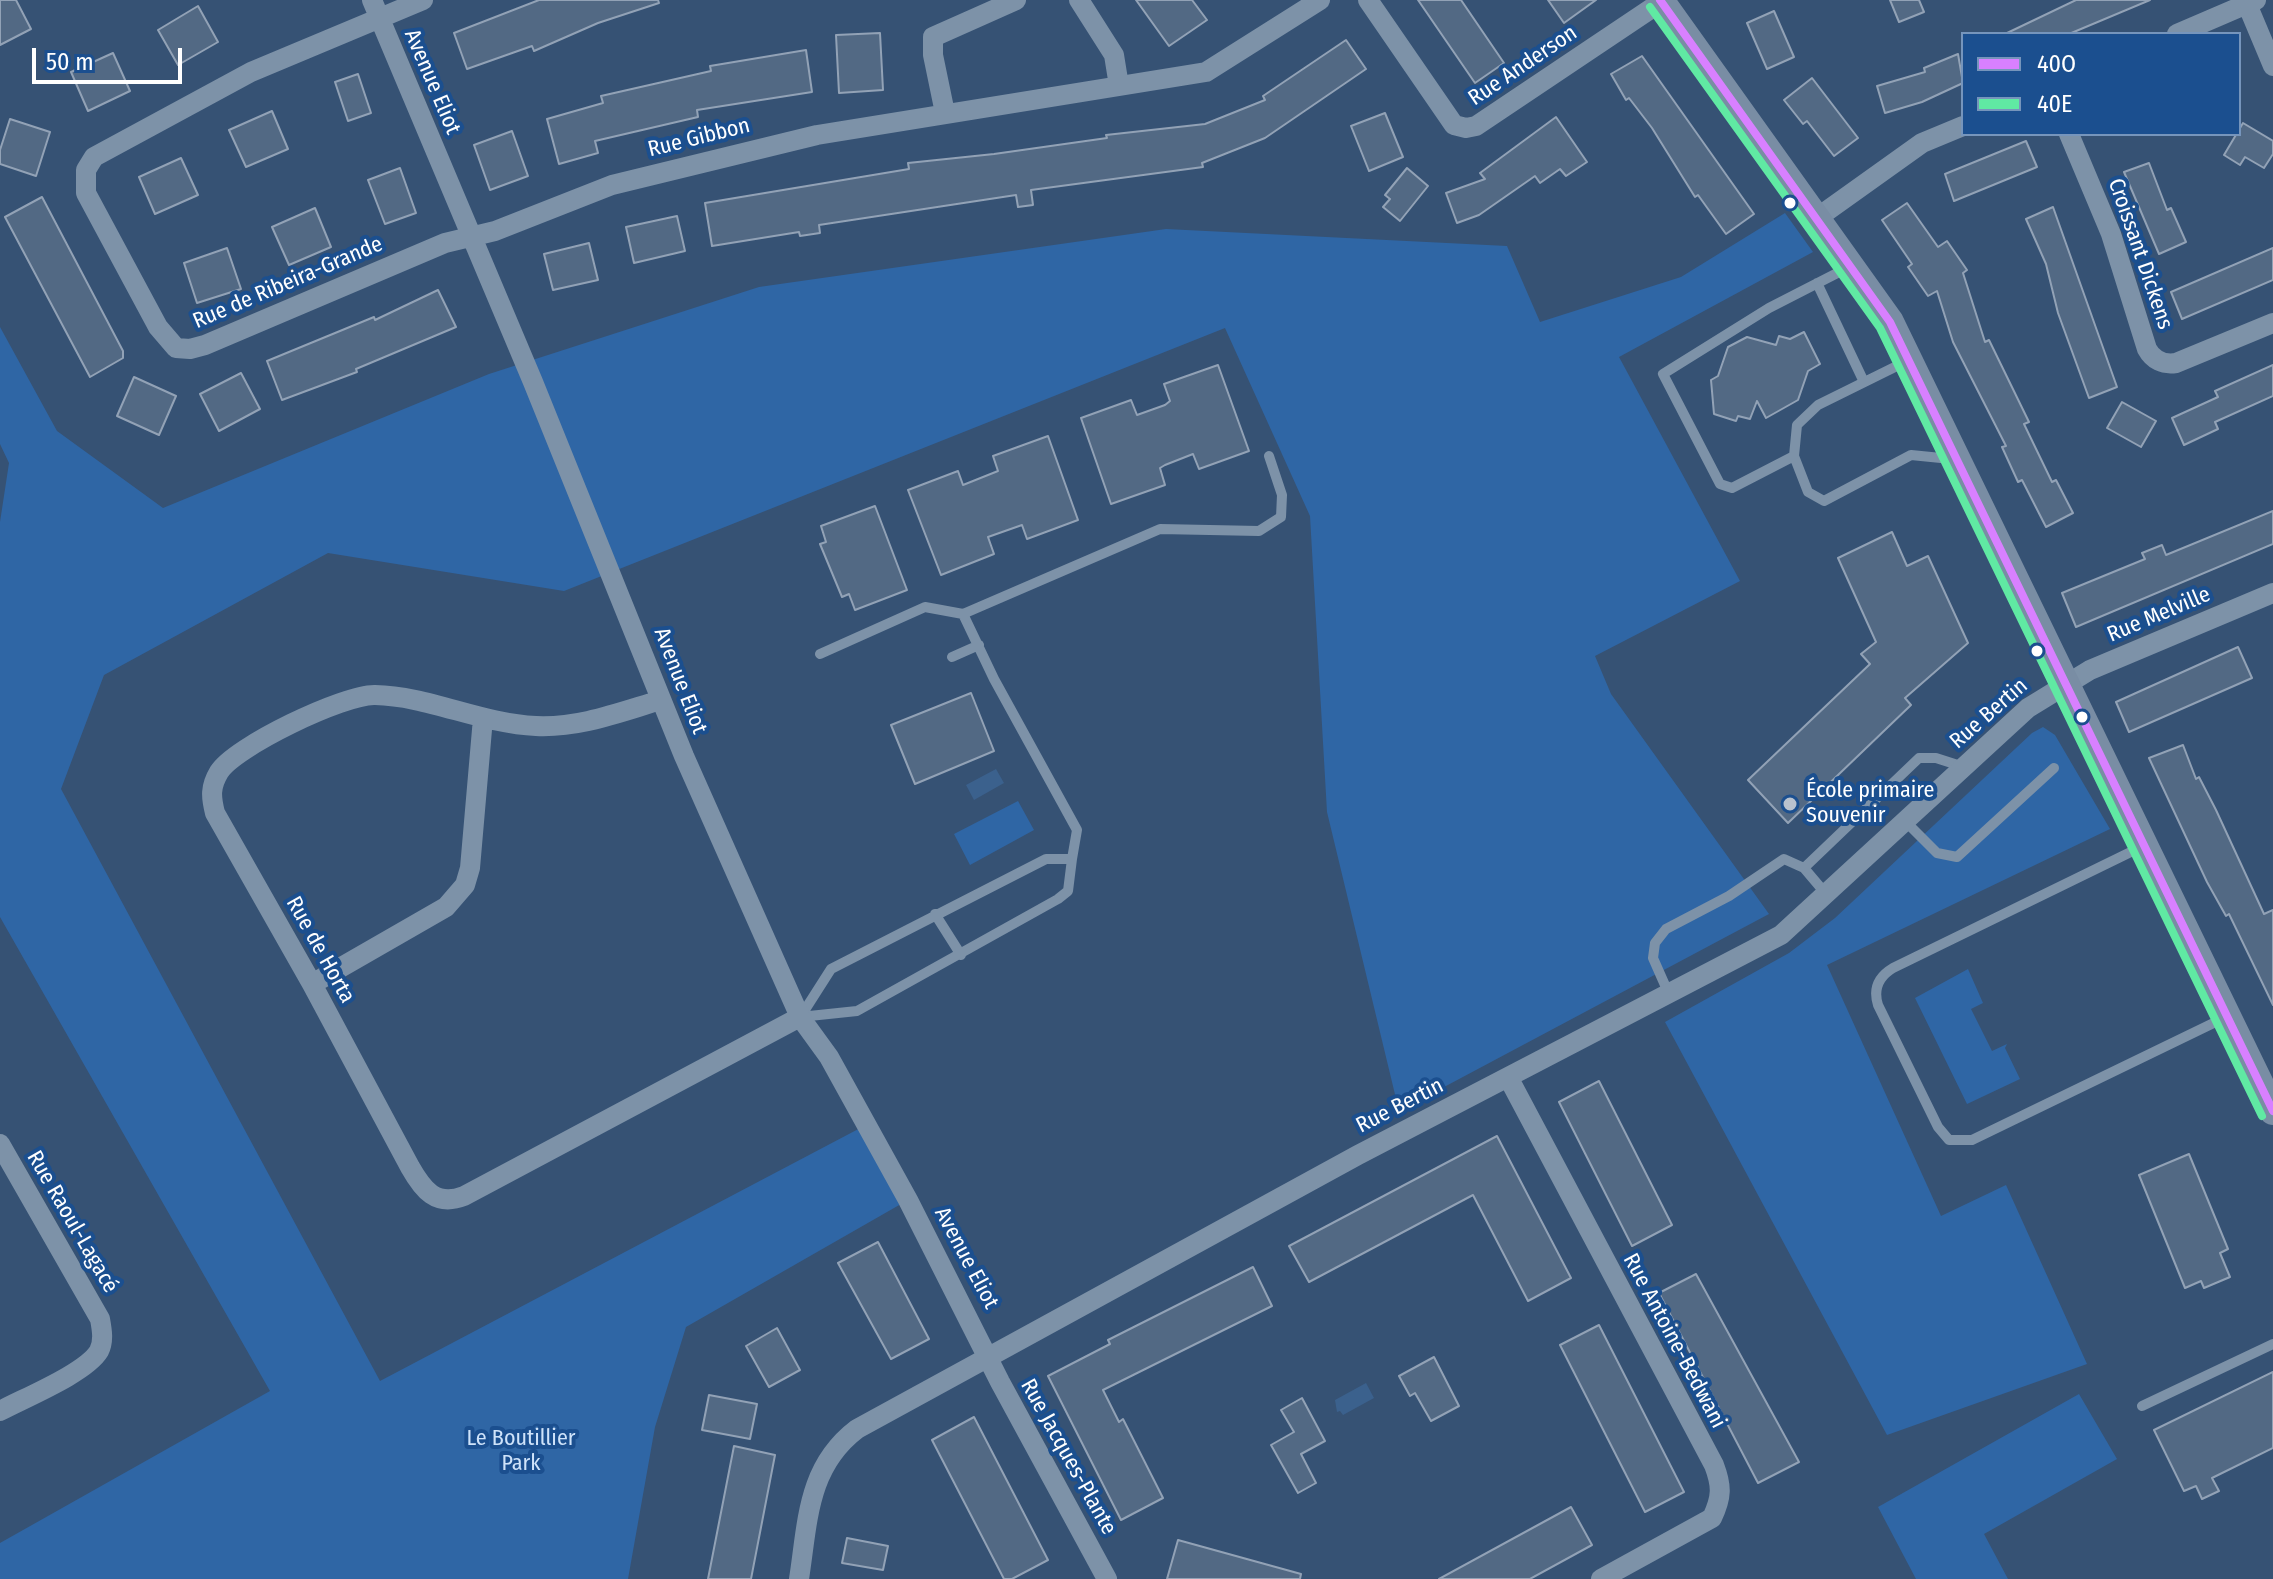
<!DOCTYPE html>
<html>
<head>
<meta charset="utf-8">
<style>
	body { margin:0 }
	#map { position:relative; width:2273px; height:1579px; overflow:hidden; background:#365274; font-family:"Fira Sans Condensed",sans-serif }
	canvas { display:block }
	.legend { position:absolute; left:1961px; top:32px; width:280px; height:104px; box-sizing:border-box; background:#1b4f8f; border:2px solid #7695bc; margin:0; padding:10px 14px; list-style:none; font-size:24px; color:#fff }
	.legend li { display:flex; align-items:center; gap:16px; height:40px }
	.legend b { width:40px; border:2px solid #7695bc }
	.scale { position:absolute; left:32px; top:48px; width:150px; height:36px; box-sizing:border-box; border:4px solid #fff; border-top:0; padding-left:10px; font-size:24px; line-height:28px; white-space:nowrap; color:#fff; -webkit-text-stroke:6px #1b4f8f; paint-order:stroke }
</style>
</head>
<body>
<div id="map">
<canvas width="2273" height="1579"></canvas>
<ul class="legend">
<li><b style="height:10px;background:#d880ff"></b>40O</li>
<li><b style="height:10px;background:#60e9a3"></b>40E</li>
</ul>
<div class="scale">50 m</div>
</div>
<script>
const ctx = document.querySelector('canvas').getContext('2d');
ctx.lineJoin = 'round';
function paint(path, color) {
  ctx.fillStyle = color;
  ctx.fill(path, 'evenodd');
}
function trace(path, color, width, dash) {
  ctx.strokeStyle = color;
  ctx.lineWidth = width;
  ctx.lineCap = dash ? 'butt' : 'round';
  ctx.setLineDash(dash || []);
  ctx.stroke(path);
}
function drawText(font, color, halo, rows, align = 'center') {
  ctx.font = font + ' "Fira Sans Condensed",sans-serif';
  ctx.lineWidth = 8;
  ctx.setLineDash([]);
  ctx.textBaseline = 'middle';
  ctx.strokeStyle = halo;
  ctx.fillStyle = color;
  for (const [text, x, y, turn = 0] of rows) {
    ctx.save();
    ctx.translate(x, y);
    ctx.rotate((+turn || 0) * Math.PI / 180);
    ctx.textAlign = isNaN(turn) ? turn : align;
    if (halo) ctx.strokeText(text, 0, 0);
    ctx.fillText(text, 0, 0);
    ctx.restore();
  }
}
paint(new Path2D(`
	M 1785,213 L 1813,252 L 1619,357 L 1740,581 L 1595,656 L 1611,694 L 1769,914 L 1399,1111 L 1327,812 L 1310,516 L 1225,328 L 564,591 L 328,553 L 104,675 L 61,789 L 380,1381 L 866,1125 L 908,1200 L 686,1327 L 655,1427 L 628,1579 L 0,1579 L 0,1543 L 270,1391 L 0,917 L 0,522 L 9,463 L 0,444 L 0,327 L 57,431 L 163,508 L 489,374 L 759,287 L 1166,229 L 1507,246 L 1540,322 L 1681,277 Z
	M 2043,727 L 2055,735 L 2110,829 L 1827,965 L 1941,1216 L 2006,1185 L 2087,1364 L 1887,1435 L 1665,1022 L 1789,953 L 1835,918 L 2032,733 Z
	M 1018,801 L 1034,830 L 970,865 L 954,834 Z
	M 1968,969 L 1983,1003 L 1971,1009 L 1992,1051 L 2007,1044 L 2005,1048 L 2020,1079 L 1967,1104 L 1915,998 Z
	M 2079,1394 L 2117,1459 L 1984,1534 L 2008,1579 L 1916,1579 L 1878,1507 Z`), '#2f66a5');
paint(new Path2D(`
	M 996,769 L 1004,783 L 974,800 L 966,785 Z
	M 1366,1383 L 1374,1398 L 1343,1415 L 1340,1411 L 1337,1412 L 1335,1400 Z`), '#3b618d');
const building = new Path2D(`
	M 0,0 L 16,0 L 31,29 L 0,45 Z
	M 539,0 L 658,0 L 659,3 L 598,23 L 534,51 L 532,46 L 467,69 L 454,33 Z
	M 1136,0 L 1192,0 L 1207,20 L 1169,46 Z
	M 1418,0 L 1461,0 L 1504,63 L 1475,83 Z
	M 1548,0 L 1596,0 L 1564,23 Z
	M 1890,0 L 1919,0 L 1924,12 L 1899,22 Z
	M 2076,0 L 2150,0 L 2069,34 L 2005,34 Z
	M 198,6 L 218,42 L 178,65 L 158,30 Z
	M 1774,11 L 1794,57 L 1767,69 L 1747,23 Z
	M 880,33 L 883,90 L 839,93 L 836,35 Z
	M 1346,40 L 1366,69 L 1265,138 L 1202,163 L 1203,167 L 1031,190 L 1033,205 L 1018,207 L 1016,195 L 819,225 L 820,233 L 800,236 L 799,232 L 712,246 L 705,203 L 909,169 L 908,163 L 994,154 L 1107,138 L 1106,135 L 1205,124 L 1265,100 L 1263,96 Z
	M 806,50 L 812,92 L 697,110 L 698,117 L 595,141 L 598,153 L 559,164 L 547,119 L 603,103 L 601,96 L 711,71 L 710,66 Z
	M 113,53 L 130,91 L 88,111 L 71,72 Z
	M 1958,54 L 1963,83 L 1922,102 L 1885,113 L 1877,86 L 1925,72 L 1924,68 Z
	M 1642,56 L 1754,214 L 1726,234 L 1698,195 L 1695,197 L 1652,128 L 1629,98 L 1626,100 L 1611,74 Z
	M 358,74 L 371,113 L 348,121 L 335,82 Z
	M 1812,78 L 1858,138 L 1834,156 L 1807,121 L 1803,124 L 1784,100 Z
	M 272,111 L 288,149 L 246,167 L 229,130 Z
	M 1385,113 L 1403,157 L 1369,171 L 1351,126 Z
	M 1556,117 L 1587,162 L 1566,176 L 1560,169 L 1540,183 L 1535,176 L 1479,215 L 1457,223 L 1446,193 L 1485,179 L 1480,173 Z
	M 10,119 L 50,132 L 36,176 L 0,164 L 0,150 Z
	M 2243,123 L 2273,141 L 2273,154 L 2264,168 L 2245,157 L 2240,165 L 2224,155 Z
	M 512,131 L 528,176 L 490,190 L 474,145 Z
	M 2026,141 L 2037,167 L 1954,201 L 1945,174 Z
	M 181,158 L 198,195 L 155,214 L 139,177 Z
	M 2149,163 L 2167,210 L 2171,208 L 2186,242 L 2159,254 L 2124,172 Z
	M 400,168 L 416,213 L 385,224 L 368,180 Z
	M 1407,168 L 1428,186 L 1400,221 L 1383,207 L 1390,199 L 1385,195 Z
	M 42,197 L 123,351 L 123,358 L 90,377 L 5,217 Z
	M 1907,203 L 1938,247 L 1947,241 L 1967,270 L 1963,273 L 1985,342 L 1989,340 L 2029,422 L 2024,424 L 2052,482 L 2056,480 L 2073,513 L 2046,527 L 2022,480 L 2018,482 L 2002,447 L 2006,446 L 1953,342 L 1937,291 L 1928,296 L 1908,267 L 1912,264 L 1882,220 Z
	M 2053,207 L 2117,387 L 2089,398 L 2058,313 L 2046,264 L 2026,219 Z
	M 315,208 L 331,247 L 289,265 L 272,227 Z
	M 677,216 L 685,251 L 634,263 L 626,227 Z
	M 589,243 L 598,280 L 553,290 L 544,254 Z
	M 227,248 L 241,289 L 197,303 L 184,263 Z
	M 2273,248 L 2273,280 L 2182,319 L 2171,292 Z
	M 438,290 L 456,327 L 356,369 L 357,372 L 282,400 L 267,361 L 374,317 L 375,320 Z
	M 1804,332 L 1820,364 L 1808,371 L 1798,400 L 1766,418 L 1757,401 L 1750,419 L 1738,416 L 1736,421 L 1714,414 L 1711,380 L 1718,376 L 1728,347 L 1747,337 L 1776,345 L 1779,336 L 1790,339 Z
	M 1218,365 L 1249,451 L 1199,469 L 1193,454 L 1165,465 L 1160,468 L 1165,485 L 1111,504 L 1081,418 L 1131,400 L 1137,415 L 1165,405 L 1170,401 L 1164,384 Z
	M 2273,365 L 2273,396 L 2215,422 L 2218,429 L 2184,445 L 2172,418 L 2218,397 L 2215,391 Z
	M 241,373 L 260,409 L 219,431 L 200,394 Z
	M 134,377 L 176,396 L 159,435 L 117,416 Z
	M 2122,402 L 2156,421 L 2141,447 L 2107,428 Z
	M 1048,436 L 1078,520 L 1027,539 L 1022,525 L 988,537 L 994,554 L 941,575 L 908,490 L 958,471 L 963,485 L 998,471 L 993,456 Z
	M 875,506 L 907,590 L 855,610 L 849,594 L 842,597 L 820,544 L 826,542 L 821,526 Z
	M 2273,511 L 2273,544 L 2076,627 L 2062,593 L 2145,559 L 2142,553 L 2162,545 L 2166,555 Z
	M 1892,532 L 1907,566 L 1928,556 L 1968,643 L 1905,698 L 1911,705 L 1788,823 L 1748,780 L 1870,664 L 1861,654 L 1876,642 L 1838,558 Z
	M 2238,647 L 2252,678 L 2129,732 L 2116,702 Z
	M 971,693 L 994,751 L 915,784 L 891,725 Z
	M 2183,745 L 2196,779 L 2199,777 L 2216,810 L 2264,914 L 2273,910 L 2273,1005 L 2229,914 L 2226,916 L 2207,882 L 2149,758 Z
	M 1599,1081 L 1672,1225 L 1632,1246 L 1559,1102 Z
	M 1497,1136 L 1571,1278 L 1528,1301 L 1473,1195 L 1309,1282 L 1289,1246 Z
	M 2189,1154 L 2228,1249 L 2220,1253 L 2230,1277 L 2204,1288 L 2201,1281 L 2185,1288 L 2139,1175 Z
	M 878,1242 L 929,1339 L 891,1359 L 838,1263 Z
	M 1253,1267 L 1272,1306 L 1103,1390 L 1119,1422 L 1123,1419 L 1163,1498 L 1121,1520 L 1048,1376 L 1110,1344 L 1108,1340 Z
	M 1696,1274 L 1799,1462 L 1758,1483 L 1659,1293 Z
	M 1599,1325 L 1684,1492 L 1645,1512 L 1560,1345 Z
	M 777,1328 L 800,1370 L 769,1387 L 746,1346 Z
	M 1434,1357 L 1459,1406 L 1431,1421 L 1415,1393 L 1410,1396 L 1399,1376 Z
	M 2273,1372 L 2273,1448 L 2212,1478 L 2219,1491 L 2202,1499 L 2196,1486 L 2184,1491 L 2154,1430 Z
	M 709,1395 L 757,1404 L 750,1439 L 702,1430 Z
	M 1302,1398 L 1325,1441 L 1301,1454 L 1316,1483 L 1298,1493 L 1271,1445 L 1294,1432 L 1281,1410 Z
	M 974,1417 L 1048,1560 L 1012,1579 L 1004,1579 L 932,1440 Z
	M 734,1446 L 775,1455 L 751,1579 L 708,1579 Z
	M 1571,1507 L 1592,1545 L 1530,1579 L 1439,1579 Z
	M 847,1538 L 888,1546 L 883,1570 L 842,1563 Z
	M 1178,1540 L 1301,1574 L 1300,1579 L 1167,1579 Z`);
paint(building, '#526984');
trace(building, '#92a2b6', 2);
trace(new Path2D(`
	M 1849,267 L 1769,308 L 1663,374 L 1720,484 L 1732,488 L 1794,456 L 1797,425 L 1818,405 L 1907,361
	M 1817,283 L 1864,382
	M 1794,456 L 1808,492 L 1824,501 L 1911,455 L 1951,459
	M 820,654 L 925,607 L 963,614
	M 952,657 L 979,645
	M 1906,822 L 1937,853 L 1957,857 L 2054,768
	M 2141,847 L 1893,968 C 1878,977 1873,989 1878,1005 L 1938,1127 L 1949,1140 L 1972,1140 L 2226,1017
	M 1804,868 L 1919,758 L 1936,758 L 1964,767
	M 935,914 L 961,955
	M 1668,992 L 1653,958 L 1655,943 L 1666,929 L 1729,896 L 1784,859 L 1804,868 L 1826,894
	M 801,1016 L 831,969 L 1046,859 L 1072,859 L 1077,830 L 994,679 L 963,614 L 1160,529 L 1259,531 L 1281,517 L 1282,495 L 1269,456
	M 800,1017 L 857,1011 L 1058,899 L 1068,891 L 1072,859
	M 2142,1406 L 2273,1344`), '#7d92a8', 10);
trace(new Path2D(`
	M 372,0 L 533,382 L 684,756 L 800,1017 L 829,1057 L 908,1200 L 1000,1382 L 1107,1579
	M 423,0 L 251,72 L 94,157 L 86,170 L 86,193 L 158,327 L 176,348 L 190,349 L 205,345 L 445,243 L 495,231 L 612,185 L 817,135 L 1206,72 L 1320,0
	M 1079,0 L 1114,55 L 1119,86
	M 1368,0 L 1454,125 L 1466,128 L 1476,126 L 1661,2
	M 2247,4 L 2273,66
	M 2177,34 L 2256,0
	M 945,113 L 933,55 L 933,37 L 1016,0
	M 2069,134 L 2111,234 L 2147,349 C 2153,360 2163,365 2176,363 L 2273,323
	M 1817,218 L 1922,143 L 1963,126
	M 661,700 C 620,712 580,728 536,726 C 482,724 428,696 375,695 C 344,694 234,747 219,772 C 210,787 211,797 215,813 L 312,984 L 410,1167 C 423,1190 436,1207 464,1196 L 800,1017
	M 312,984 L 446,907 L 465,885 L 470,868 L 483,718
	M 1508,1077 L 1714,1465 C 1722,1486 1722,1497 1712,1518 L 1601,1579
	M 0,1144 L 100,1319 C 102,1330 104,1341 99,1351 C 86,1373 24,1398 0,1411
	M 799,1579 C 808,1521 807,1467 857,1429 L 1358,1155 L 1781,935 L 2028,708 L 2090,670 L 2273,593`), '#7d92a8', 20);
trace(new Path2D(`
	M 1660,0 L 1890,322 L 2273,1111`), '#798da4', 28);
trace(new Path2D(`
	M 1660,0 L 1890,322 L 2273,1111`), '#d880ff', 8);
trace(new Path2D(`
	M 1650,7 L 1880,328 L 2262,1116`), '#60e9a3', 8);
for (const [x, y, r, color] of [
	[1790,203,7,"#fff"],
	[2037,651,7,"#fff"],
	[2082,717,7,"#fff"],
	[1790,804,8,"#b9c2ce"]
]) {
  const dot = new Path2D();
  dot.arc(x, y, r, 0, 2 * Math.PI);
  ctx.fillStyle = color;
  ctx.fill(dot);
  trace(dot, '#1b4f8f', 3);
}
drawText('22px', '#fff', '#1b4f8f', [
	["Rue Anderson",1523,66,-34],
	["Avenue Eliot",432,82,67],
	["Rue Gibbon",699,138,-14],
	["Croissant Dickens",2140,254,71],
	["Rue de Ribeira-Grande",288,283,-23],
	["Rue Melville",2159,615,-23],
	["Avenue Eliot",680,681,69],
	["Rue Bertin",1989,714,-41],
	["Rue de Horta",320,950,61],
	["Rue Bertin",1400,1106,-27],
	["Rue Raoul-Lagacé",72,1222,60],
	["Avenue Eliot",966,1258,62],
	["Rue Antoine-Bedwani",1674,1341,62],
	["Rue Jacques-Plante",1068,1457,61]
]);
drawText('22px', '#fff', '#1b4f8f', [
	["École primaire",1806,791],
	["Souvenir",1806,816]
], 'left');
drawText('22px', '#cfe3fa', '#1b4f8f', [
	["Le Boutillier",521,1439],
	["Park",521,1464]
]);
</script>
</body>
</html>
